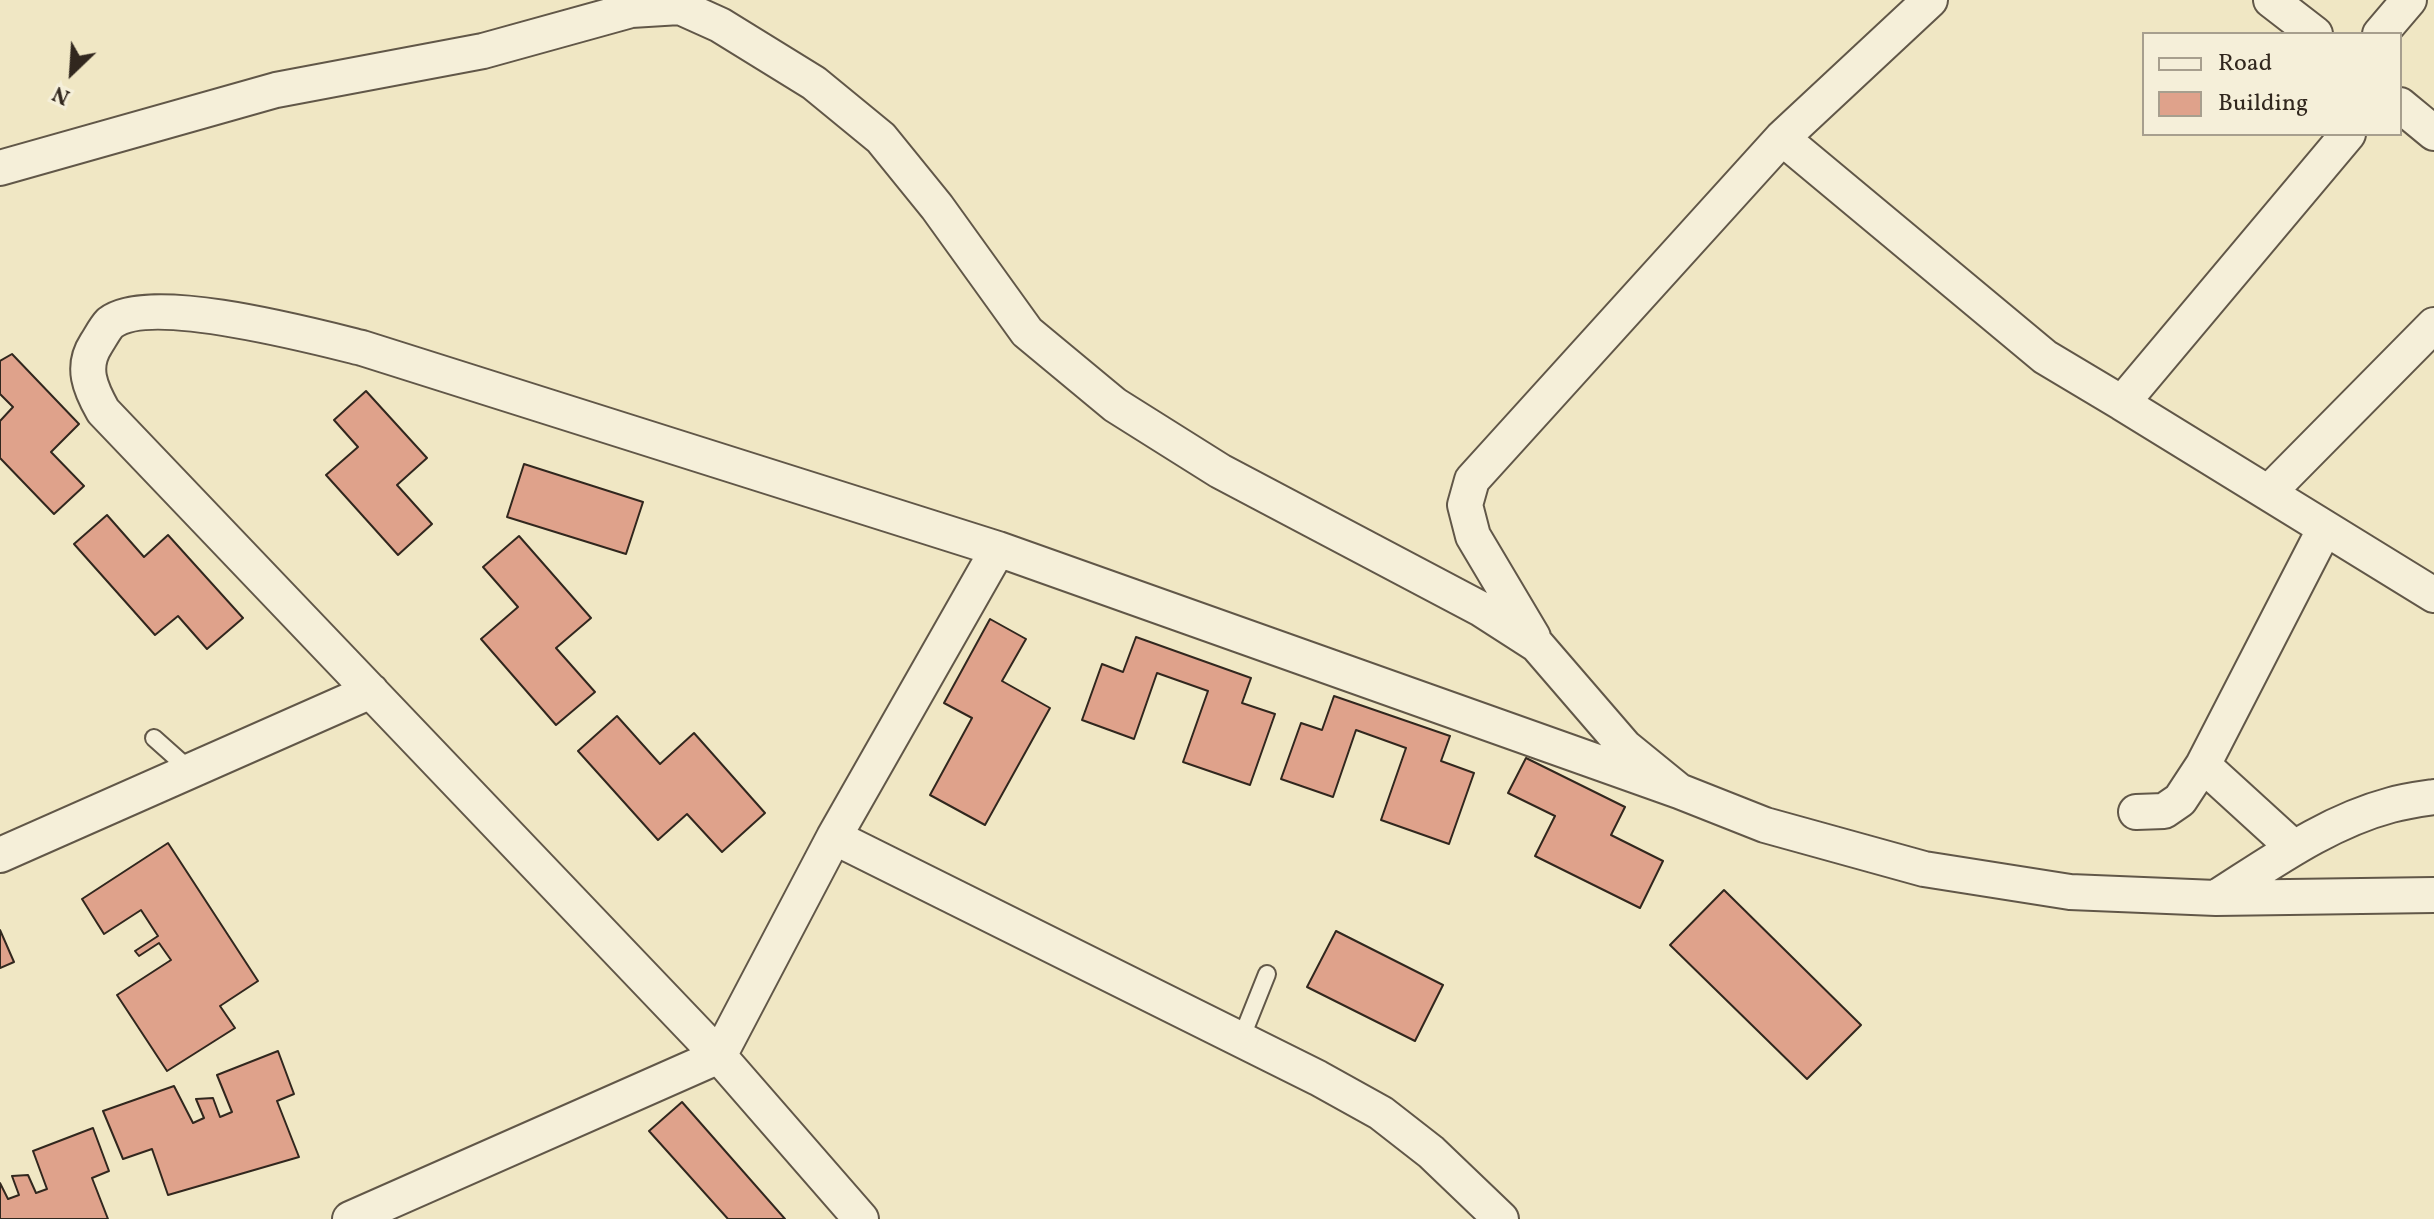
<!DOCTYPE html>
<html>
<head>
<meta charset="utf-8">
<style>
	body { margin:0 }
	#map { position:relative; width:2434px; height:1219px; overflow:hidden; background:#f0e7c4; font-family:Vollkorn,serif }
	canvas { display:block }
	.legend { position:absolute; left:2142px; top:32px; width:260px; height:104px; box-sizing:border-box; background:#f5efd9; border:2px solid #a79f8e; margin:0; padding:10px 14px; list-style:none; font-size:24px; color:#31271e }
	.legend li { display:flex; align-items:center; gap:16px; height:40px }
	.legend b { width:40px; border:2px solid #a79f8e }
	.north { position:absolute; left:32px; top:32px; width:80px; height:80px; -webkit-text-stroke:6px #f5efd9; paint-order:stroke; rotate:205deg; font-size:22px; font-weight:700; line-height:32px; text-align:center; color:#31271e }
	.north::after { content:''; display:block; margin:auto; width:28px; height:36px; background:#31271e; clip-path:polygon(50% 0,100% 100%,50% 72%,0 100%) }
</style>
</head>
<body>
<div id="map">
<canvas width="2434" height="1219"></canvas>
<ul class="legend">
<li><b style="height:10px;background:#f5efd9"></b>Road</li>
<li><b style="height:22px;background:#dfa28b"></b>Building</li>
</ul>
<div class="north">N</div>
</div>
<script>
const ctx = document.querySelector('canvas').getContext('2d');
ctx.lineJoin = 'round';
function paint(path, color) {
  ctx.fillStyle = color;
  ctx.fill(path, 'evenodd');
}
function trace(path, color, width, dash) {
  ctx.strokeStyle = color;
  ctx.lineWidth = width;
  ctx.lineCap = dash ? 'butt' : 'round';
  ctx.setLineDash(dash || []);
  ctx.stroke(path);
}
const building = new Path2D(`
	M 12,354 L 79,424 L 51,452 L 84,486 L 54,514 L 0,458 L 0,421 L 13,407 L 0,394 L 0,361 Z
	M 366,391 L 427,458 L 397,485 L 432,524 L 398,555 L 326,475 L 358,447 L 334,420 Z
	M 524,464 L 643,502 L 626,554 L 507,517 Z
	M 107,515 L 144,557 L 168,535 L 243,618 L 207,649 L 178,616 L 155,635 L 74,544 Z
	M 519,536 L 591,618 L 556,648 L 595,692 L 556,725 L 481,639 L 518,607 L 483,567 Z
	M 990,619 L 1026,639 L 1002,681 L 1050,708 L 985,825 L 930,795 L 972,718 L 944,703 Z
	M 1136,637 L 1251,678 L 1242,703 L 1275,714 L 1250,785 L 1183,762 L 1208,691 L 1157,673 L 1134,739 L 1082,720 L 1102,664 L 1123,672 Z
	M 1334,696 L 1450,736 L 1441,761 L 1474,773 L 1449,844 L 1381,820 L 1406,748 L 1356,730 L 1333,797 L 1281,779 L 1301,723 L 1322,730 Z
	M 617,716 L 660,764 L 694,733 L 765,813 L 722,852 L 687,814 L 658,840 L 578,751 Z
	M 1526,758 L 1625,807 L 1611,835 L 1663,861 L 1640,908 L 1535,856 L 1555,816 L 1508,793 Z
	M 168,843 L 258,981 L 220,1006 L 235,1028 L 167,1071 L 117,995 L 171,960 L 159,943 L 139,956 L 135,951 L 158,936 L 141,910 L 104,934 L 82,899 Z
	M 1724,890 L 1861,1025 L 1807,1079 L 1670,945 Z
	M 0,930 L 14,962 L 0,968 Z
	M 1336,931 L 1443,985 L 1415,1041 L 1307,987 Z
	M 278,1051 L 294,1094 L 277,1101 L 299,1157 L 168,1195 L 152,1149 L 123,1159 L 103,1111 L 174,1086 L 193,1123 L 204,1118 L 196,1099 L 213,1098 L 220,1117 L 232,1112 L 217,1075 Z
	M 682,1102 L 785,1219 L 728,1219 L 649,1131 Z
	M 93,1128 L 109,1171 L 92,1178 L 108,1219 L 0,1219 L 0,1183 L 8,1199 L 19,1195 L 12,1176 L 28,1175 L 36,1193 L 47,1189 L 33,1151 Z`);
paint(building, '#dfa28b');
trace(building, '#31271e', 2);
const lane = new Path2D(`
	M 154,738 L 191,771
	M 1241,1039 L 1267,974`);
const street = new Path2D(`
	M 2271,0 L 2315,34
	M 2380,34 L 2409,0
	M 2400,105 L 2434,133
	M 2348,134 L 2122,403 L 2434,595
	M 1782,138 L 2045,357 L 2122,403
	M 0,168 L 276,90 L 483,51 L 631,10 L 680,7 L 720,25 L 814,83 L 881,138 L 937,207 L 1027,332 L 1115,405 L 1220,471 L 1481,609 L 1537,645 L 1625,747 L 1679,791 L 1765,825 L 1924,869 L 2070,892 L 2216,898 L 2434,895
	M 2268,493 L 2434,325
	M 1533,637 L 1473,536 L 1465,505 L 1472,480 L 1782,138 L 1930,0
	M 2203,765 L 2294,848
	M 2136,812 L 2164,811 L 2180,800 L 2203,765 L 2325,528
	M 834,837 L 1318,1078 L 1381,1113 L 1431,1152 L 1501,1219
	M 0,855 L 371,691
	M 2217,897 C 2272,862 2327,822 2391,805 C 2405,801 2420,799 2434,797
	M 350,1219 L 719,1056 L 834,837 L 998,549
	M 861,1219 L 719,1056 L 103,411 C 90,388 81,367 96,344 C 100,338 105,328 110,323 C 150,292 313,336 362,348 L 998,549 L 1679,791`);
trace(lane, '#615748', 20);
trace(street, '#615748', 38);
trace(lane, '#f5efd9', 16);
trace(street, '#f5efd9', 34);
</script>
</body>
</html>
